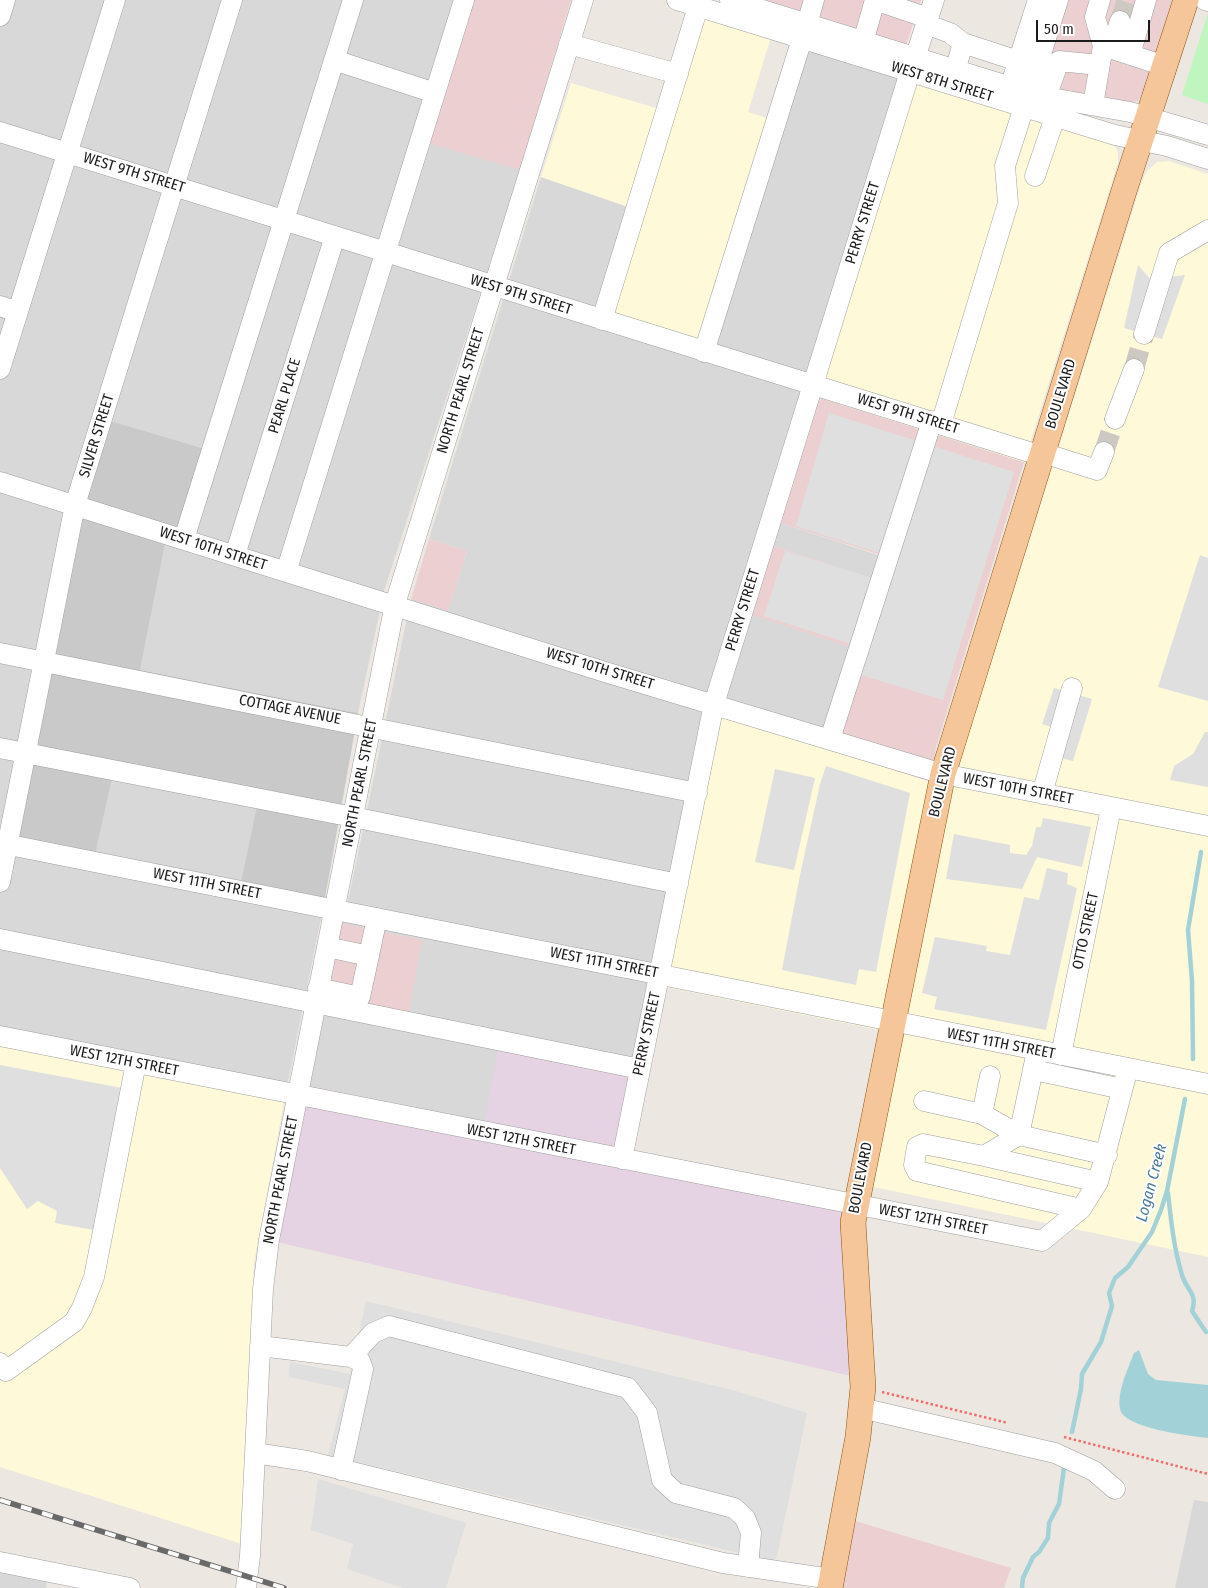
<!DOCTYPE html>
<html>
<head>
<meta charset="utf-8">
<style>
	body { margin:0 }
	#map { position:relative; width:1208px; height:1588px; overflow:hidden; background:#ece7e0; font-family:"Fira Sans Condensed",sans-serif }
	canvas { display:block }
	.scale { position:absolute; left:1036px; top:20px; width:114px; height:22px; box-sizing:border-box; border:2px solid #1b1b1b; border-top:0; padding-left:6px; font-size:15px; line-height:18px; white-space:nowrap; color:#1b1b1b; -webkit-text-stroke:4px #fff; paint-order:stroke }
</style>
</head>
<body>
<div id="map">
<canvas width="1208" height="1588"></canvas>
<div class="scale">50 m</div>
</div>
<script>
const ctx = document.querySelector('canvas').getContext('2d');
ctx.lineJoin = 'round';
function paint(path, color) {
  ctx.fillStyle = color;
  ctx.fill(path, 'evenodd');
}
function trace(path, color, width, dash) {
  ctx.strokeStyle = color;
  ctx.lineWidth = width;
  ctx.lineCap = dash ? 'butt' : 'round';
  ctx.setLineDash(dash || []);
  ctx.stroke(path);
}
function drawText(font, color, halo, rows, align = 'center') {
  ctx.font = font + ' "Fira Sans Condensed",sans-serif';
  ctx.lineWidth = 4;
  ctx.setLineDash([]);
  ctx.textBaseline = 'middle';
  ctx.strokeStyle = halo;
  ctx.fillStyle = color;
  for (const [text, x, y, turn = 0] of rows) {
    ctx.save();
    ctx.translate(x, y);
    ctx.rotate((+turn || 0) * Math.PI / 180);
    ctx.textAlign = isNaN(turn) ? turn : align;
    if (halo) ctx.strokeText(text, 0, 0);
    ctx.fillText(text, 0, 0);
    ctx.restore();
  }
}
paint(new Path2D(`
	M 0,0 L 457,0 L 520,170 L 385,588 L 358,713 L 140,670 L 169,524 L 183,528 L 111,421 L 113,773 L 258,802 L 325,898 L 284,1102 L 0,1045 Z
	M 796,44 L 917,82 L 781,523 L 881,556 L 874,579 L 773,546 L 853,648 L 823,748 L 723,716 L 649,1067 L 485,1121 L 310,1086 L 341,923 L 350,892 L 411,599 L 448,610 L 467,551 L 429,539 L 541,177 L 632,208 L 704,342 Z
	M 1194,1500 L 1208,1502 L 1208,1588 L 1175,1588 Z
	M 0,1567 L 48,1576 L 46,1588 L 0,1588 Z`), '#d9d8d8');
paint(new Path2D(`
	M 457,0 L 571,0 L 520,170 L 418,140 Z
	M 752,0 L 921,0 L 905,48 Z
	M 1052,0 L 1175,0 L 1149,83 L 1138,101 L 1125,103 L 1042,90 Z
	M 820,398 L 1024,462 L 936,747 L 931,782 L 823,748 L 853,648 L 752,615 L 773,546 L 874,579 L 881,555 L 781,523 Z
	M 429,539 L 467,551 L 448,611 L 411,599 Z
	M 341,923 L 422,940 L 407,1023 L 325,1008 Z
	M 852,1520 L 1011,1568 L 1004,1588 L 840,1588 Z`), '#ecd0d1');
paint(new Path2D(`
	M 500,1036 L 649,1067 L 632,1150 L 848,1193 L 855,1377 L 277,1242 L 310,1086 L 485,1121 Z`), '#e5d3e3');
paint(new Path2D(`
	M 693,12 L 771,37 L 748,112 L 772,120 L 704,342 L 600,310 L 631,208 L 541,177 L 571,83 L 663,110 Z
	M 917,82 L 1114,144 L 1118,152 L 1118,163 L 1024,462 L 820,398 Z
	M 1169,161 L 1208,174 L 1208,1257 L 869,1186 L 950,793 L 1142,181 L 1148,170 L 1157,162 Z
	M 722,716 L 931,782 L 879,1030 L 665,987 Z
	M 0,1045 L 284,1102 L 254,1263 L 242,1544 L 0,1467 Z`), '#fdf9d9');
paint(new Path2D(`
	M 110,421 L 208,450 L 183,528 L 169,524 L 140,670 L 358,713 L 325,898 L 241,882 L 258,802 L 113,774 L 95,854 L 19,838 L 87,499 Z`), '#c9c9c9');
paint(new Path2D(`
	M 1208,13 L 1208,104 L 1182,95 Z`), '#bff5be');
paint(new Path2D(`
	M 1138,265 L 1150,279 L 1185,275 L 1162,339 L 1124,328 Z
	M 829,413 L 1014,472 L 943,700 L 848,671 L 854,645 L 764,616 L 785,551 L 875,579 L 882,554 L 796,526 Z
	M 1200,555 L 1208,558 L 1208,701 L 1158,687 Z
	M 1054,688 L 1092,699 L 1073,761 L 1045,754 L 1055,728 L 1042,724 Z
	M 1205,732 L 1208,732 L 1208,787 L 1170,780 L 1174,766 L 1193,754 Z
	M 826,766 L 910,793 L 876,972 L 859,969 L 856,985 L 782,970 L 800,875 L 820,784 Z
	M 775,769 L 815,778 L 794,870 L 755,862 Z
	M 1043,818 L 1091,827 L 1082,867 L 1037,857 L 1022,889 L 946,879 L 954,834 L 1010,845 L 1010,853 L 1026,855 L 1032,846 L 1036,827 L 1041,827 Z
	M 1047,868 L 1068,873 L 1067,884 L 1077,888 L 1046,1030 L 934,1009 L 937,997 L 922,993 L 935,937 L 987,946 L 986,951 L 1010,955 L 1024,897 L 1039,900 Z
	M 0,1065 L 138,1091 L 111,1233 L 55,1223 L 57,1211 L 38,1201 L 27,1209 L 0,1168 Z
	M 366,1301 L 736,1391 L 807,1413 L 777,1556 L 773,1561 L 328,1455 L 345,1389 L 289,1377 L 290,1362 L 350,1374 Z
	M 318,1479 L 466,1523 L 446,1588 L 403,1588 L 347,1569 L 353,1544 L 311,1530 Z`), '#dfdfdf');
paint(new Path2D(`
	M 1139,1350 L 1148,1374 L 1156,1380 L 1208,1385 L 1208,1438 C 1190,1436 1123,1428 1120,1409 C 1117,1391 1128,1369 1134,1353 Z`), '#a3d1d8');
trace(new Path2D(`
	M 1193,1059 L 1192,981 L 1188,930 L 1201,852
	M 1168,1193 C 1171,1221 1174,1249 1182,1275 C 1187,1291 1198,1294 1192,1311 L 1206,1332
	M 1072,1432 L 1081,1389 L 1082,1374 L 1101,1342 L 1112,1306 L 1109,1293 L 1115,1278 L 1128,1267 L 1152,1232 L 1161,1210 L 1167,1191 L 1185,1099
	M 1022,1588 L 1023,1578 L 1033,1557 L 1039,1552 L 1048,1538 L 1049,1523 L 1059,1504 L 1064,1468`), '#a3d1d8', 4.5);
trace(new Path2D(`
	M 1120,21 L 1127,0
	M 1134,369 L 1144,334
	M 1104,452 L 1115,419`), '#cdc8c2', 20, [20, 10]);
const minor = new Path2D(`
	M 677,0 L 1115,135 L 1167,146 L 1208,159
	M 730,0 L 1040,96 L 1130,112 L 1208,135
	M 1100,0 L 1095,17 L 1103,46
	M 1205,0 L 1208,1
	M 0,16 L 5,0
	M 807,24 L 814,0
	M 926,24 L 950,33 L 963,43
	M 863,42 L 875,0 L 928,18
	M 569,44 L 678,74
	M 1111,49 L 1120,21
	M 1130,55 L 1146,0
	M 915,58 L 934,0
	M 334,60 L 435,93
	M 955,71 L 963,43 L 1018,61
	M 1010,87 L 1038,0
	M 1029,92 L 1058,0
	M 1046,97 L 1059,61 L 1099,65
	M 1093,105 L 1103,46 L 1165,66
	M 0,132 L 1042,456
	M 1035,176 L 1055,117
	M 0,306 L 17,312
	M 602,320 L 698,7
	M 1144,334 L 1169,253 L 1208,230
	M 704,352 L 802,39
	M 0,369 L 115,0
	M 1115,419 L 1134,369
	M 941,424 L 1008,203 L 1005,166 L 1024,107
	M 1043,453 L 1097,470 L 1104,452
	M 0,482 L 605,672 L 943,774 L 1208,826
	M 184,539 L 353,0
	M 235,555 L 335,236
	M 286,572 L 464,0
	M 0,653 L 697,793
	M 830,739 L 932,421
	M 0,748 L 353,817 L 678,884
	M 1042,794 L 1072,688
	M 0,843 L 1208,1084
	M 0,882 L 75,505 L 232,0
	M 0,939 L 640,1069
	M 327,947 L 369,956
	M 318,988 L 360,997 L 377,918
	M 0,1036 L 1042,1241 L 1081,1209 L 1098,1182 L 1128,1068
	M 1037,1051 L 1019,1135 L 1107,1155
	M 1061,1055 L 1111,808
	M 1034,1070 L 1122,1089
	M 924,1101 L 982,1114 L 990,1076
	M 982,1114 L 1019,1135
	M 1019,1135 L 984,1156 L 923,1144 L 917,1147 L 914,1165 L 917,1171 L 1081,1209
	M 984,1156 L 1098,1182
	M 622,1159 L 714,704 L 910,72
	M 260,1346 L 351,1357 L 360,1361 L 363,1369 L 341,1470
	M 351,1357 L 373,1333 L 389,1326 L 628,1388 L 647,1413 L 662,1480 L 676,1493 L 734,1508 L 745,1518 L 751,1533 L 748,1567
	M 0,1363 L 6,1371 L 74,1322 L 82,1308 L 94,1277 L 136,1063
	M 861,1408 L 1055,1453 L 1094,1471 L 1115,1489
	M 255,1453 L 307,1461 L 723,1563 L 831,1579
	M 0,1562 L 130,1588
	M 246,1588 L 250,1556 L 263,1289 L 269,1240 L 395,604 L 583,0`);
const major = new Path2D(`
	M 830,1588 L 858,1437 L 863,1387 L 853,1222 L 943,774 L 1123,194 L 1186,0`);
trace(minor, '#9f9f9f', 21);
trace(major, '#895208', 26);
trace(new Path2D(`
	M 882,1392 L 1008,1423
	M 1064,1437 L 1208,1474`), '#f16d6c', 2.5, [2.5, 2.5]);
trace(minor, '#fff', 20);
trace(major, '#f6c69b', 25);
const rail = new Path2D(`
	M 0,1500 L 284,1588`);
trace(rail, '#696969', 5.5);
trace(rail, '#fff', 4, [11]);
drawText('15px', '#1b1b1b', '#fff', [
	["WEST 8TH STREET",942,82,17],
	["WEST 9TH STREET",134,173,17],
	["PERRY STREET",863,223,-73],
	["WEST 9TH STREET",521,295,17],
	["NORTH PEARL STREET",461,391,-73],
	["BOULEVARD",1061,394,-73],
	["PEARL PLACE",285,396,-73],
	["WEST 9TH STREET",908,414,17],
	["SILVER STREET",97,436,-73],
	["WEST 10TH STREET",213,549,18],
	["PERRY STREET",743,610,-73],
	["WEST 10TH STREET",600,669,17],
	["COTTAGE AVENUE",290,710,11],
	["BOULEVARD",943,782,-76],
	["NORTH PEARL STREET",360,783,-79],
	["WEST 10TH STREET",1018,789,11],
	["WEST 11TH STREET",207,884,11],
	["OTTO STREET",1086,931,-78],
	["WEST 11TH STREET",604,963,11],
	["PERRY STREET",647,1034,-78],
	["WEST 11TH STREET",1001,1044,11],
	["WEST 12TH STREET",124,1061,11],
	["WEST 12TH STREET",521,1140,11],
	["BOULEVARD",861,1178,-79],
	["NORTH PEARL STREET",281,1180,-79],
	["WEST 12TH STREET",933,1220,11]
]);
drawText('italic 16px', '#4b7b9d', '#fff', [
	["Logan Creek",1152,1183,-75]
]);
</script>
</body>
</html>
